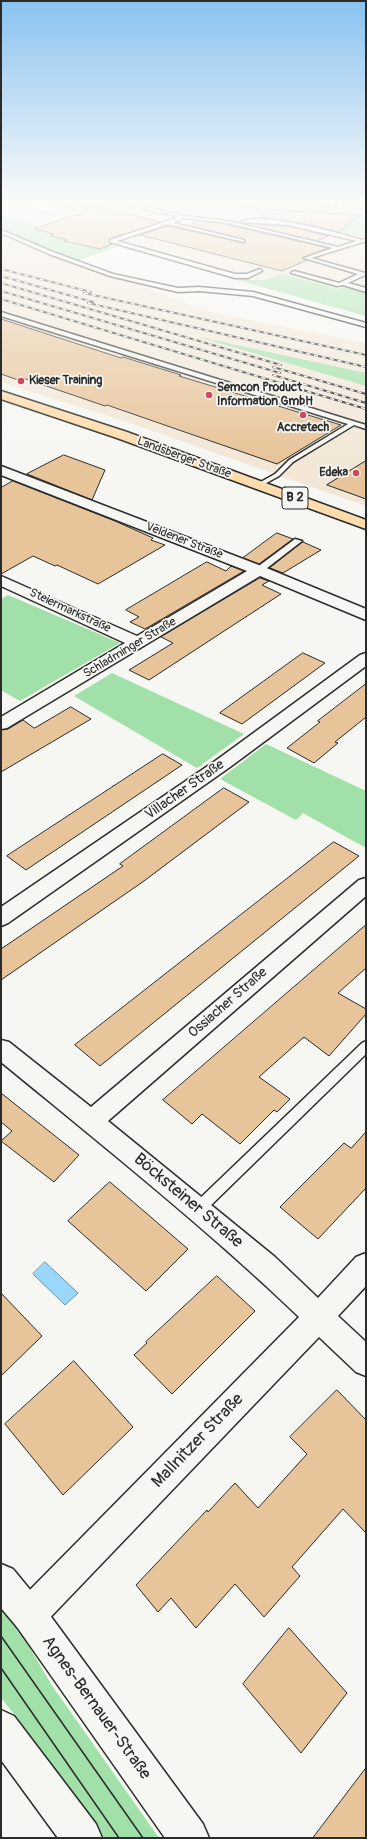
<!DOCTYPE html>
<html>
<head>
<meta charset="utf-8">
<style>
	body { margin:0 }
	#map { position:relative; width:367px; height:1839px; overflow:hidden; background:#f6f6f2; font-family:Pangolin,sans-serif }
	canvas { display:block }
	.frame { position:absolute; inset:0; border:2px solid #2b2b2b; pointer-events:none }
</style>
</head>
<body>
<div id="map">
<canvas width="367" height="1839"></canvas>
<div class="frame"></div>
</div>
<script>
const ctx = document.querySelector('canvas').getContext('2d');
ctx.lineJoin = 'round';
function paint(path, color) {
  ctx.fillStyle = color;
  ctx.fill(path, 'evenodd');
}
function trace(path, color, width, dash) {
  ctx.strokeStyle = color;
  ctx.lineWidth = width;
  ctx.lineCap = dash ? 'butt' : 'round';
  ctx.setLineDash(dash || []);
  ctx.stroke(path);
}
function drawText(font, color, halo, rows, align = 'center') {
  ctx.font = font + ' Pangolin,sans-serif';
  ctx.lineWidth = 3.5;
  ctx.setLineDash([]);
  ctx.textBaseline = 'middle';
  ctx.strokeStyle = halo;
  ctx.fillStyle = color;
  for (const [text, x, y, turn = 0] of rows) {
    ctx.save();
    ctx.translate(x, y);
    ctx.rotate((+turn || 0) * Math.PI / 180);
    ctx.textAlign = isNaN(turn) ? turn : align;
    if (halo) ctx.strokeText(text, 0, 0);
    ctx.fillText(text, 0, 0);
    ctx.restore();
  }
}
paint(new Path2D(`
	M 1,202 L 205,202 L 196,213 L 276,219 L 334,230 L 361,237 L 366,235 L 366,316 L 117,247 L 1,216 Z
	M 213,202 L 303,202 L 366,206 L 366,211 Z
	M 1,230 L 206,311 L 366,343 L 366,506 L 133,424 L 1,382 Z`), '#f2e7d7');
paint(new Path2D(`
	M 1,202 L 11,202 L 54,214 C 36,218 18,210 1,205 Z
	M 130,202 L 213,202 L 366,211 L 366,235 L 361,237 L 334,230 L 276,219 L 196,213 Z
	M 107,203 L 123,204 L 174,217 L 169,218 Z
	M 1,216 L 117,247 L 76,261 L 1,230 Z
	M 282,274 L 338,289 L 349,286 L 366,290 L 366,316 L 237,280 L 263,280 Z
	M 195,336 L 366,373 L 366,386 Z
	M 8,595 L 120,643 L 20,701 L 1,690 L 1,599 Z
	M 112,673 L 244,734 L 197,768 L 74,696 Z
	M 266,744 L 366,791 L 366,848 L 303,813 L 296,820 L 220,779 Z
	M 3,1602 L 51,1684 L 159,1838 L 99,1838 L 19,1720 L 1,1698 L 1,1605 Z`), '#a1e0a8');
const water = new Path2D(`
	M 45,1262 L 78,1293 L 65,1305 L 33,1274 Z`);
paint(water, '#9ad8fb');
trace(water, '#6e93a8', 1);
const building = new Path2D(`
	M 101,207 L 160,222 L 110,239 L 109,243 L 112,244 L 100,249 L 64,241 L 67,240 L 50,236 L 54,234 L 34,229 Z
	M 266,209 L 323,213 L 361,215 L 338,232 L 301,223 L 262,218 Z
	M 195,221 L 219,223 L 328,248 L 304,257 L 303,259 L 307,260 L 282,271 L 140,235 L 168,226 L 244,243 L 246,242 L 244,239 L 191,226 Z
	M 259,225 L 288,226 L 328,236 L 317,241 L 258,227 Z
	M 1,319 L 121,358 L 123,357 L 181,375 L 179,376 L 341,425 L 277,464 L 107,405 L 105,406 L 23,378 L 18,380 L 1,374 Z
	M 64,455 L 105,470 L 92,500 L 27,474 Z
	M 366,461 L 366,499 L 327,485 Z
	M 13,481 L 115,521 L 153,538 L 151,540 L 165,545 L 98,584 L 57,565 L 55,566 L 33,556 L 1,574 L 1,488 Z
	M 277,533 L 293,539 L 259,564 L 243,558 Z
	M 303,542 L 321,550 L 283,573 L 270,568 Z
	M 207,562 L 226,571 L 231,566 L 244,571 L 145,629 L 130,622 L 139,617 L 126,610 Z
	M 260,578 L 269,581 L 262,585 L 281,594 L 149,680 L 129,670 L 173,643 L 161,637 Z
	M 303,653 L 325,663 L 242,724 L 220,713 Z
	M 366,684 L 366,717 L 335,742 L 338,743 L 314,763 L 287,748 L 320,722 L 318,721 Z
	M 71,707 L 91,719 L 1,772 L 1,730 L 8,729 L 23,720 L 34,728 Z
	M 163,754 L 182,765 L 26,870 L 7,856 Z
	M 224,788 L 249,802 L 144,881 L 1,980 L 1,949 L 123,866 L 120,864 Z
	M 334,842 L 359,856 L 100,1066 L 75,1045 Z
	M 366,925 L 366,968 L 338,993 L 366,1009 L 366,1014 L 329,1056 L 304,1037 L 259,1077 L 290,1099 L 277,1112 L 274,1110 L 240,1144 L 202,1114 L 192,1124 L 163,1100 Z
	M 1,1093 L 79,1155 L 54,1182 L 1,1141 L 12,1131 L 1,1122 Z
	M 366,1132 L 366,1188 L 318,1239 L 280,1207 L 344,1143 L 351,1148 Z
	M 110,1182 L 188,1249 L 146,1291 L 68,1221 Z
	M 217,1276 L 255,1311 L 172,1394 L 134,1355 L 147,1343 L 146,1342 Z
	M 1,1293 L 42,1336 L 1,1376 Z
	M 74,1361 L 133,1427 L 63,1495 L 5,1424 Z
	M 337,1390 L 366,1420 L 366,1533 L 343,1509 L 292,1567 L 300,1576 L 264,1617 L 235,1584 L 196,1628 L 171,1598 L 158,1612 L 136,1585 L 207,1510 L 208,1512 L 235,1483 L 258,1508 L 307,1454 L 290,1437 Z
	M 289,1628 L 347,1693 L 301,1753 L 243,1684 Z
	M 366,1768 L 366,1838 L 313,1838 Z`);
paint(building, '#e7c499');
trace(building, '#2b2b2b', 1);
const service = new Path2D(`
	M 51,202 C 61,202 70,207 79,207 C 87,208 95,202 104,202 L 80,210 Z
	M 116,202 L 125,202 L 184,216 L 228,221 L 338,247 L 357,241 L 288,225 L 241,222 C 261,211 339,233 362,240 L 366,239 L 366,241 L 311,258 L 365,273 L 365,275 L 348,283 L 366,288 L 366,292 L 343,285 L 337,286 L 291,273 L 294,271 L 339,283 L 358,274 L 304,258 L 333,248 L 228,223 L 184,218 L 173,223 L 244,240 L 244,242 L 168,224 L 117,241 L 235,274 L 247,274 L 260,269 L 262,271 L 248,278 L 235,278 L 110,242 L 110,240 L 179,217 Z
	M 1,230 L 53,252 L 113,274 L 178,288 L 199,287 L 253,292 L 366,323 L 366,327 L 253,296 L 199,291 L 178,292 L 110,276 L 49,254 L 1,233 Z
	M 1,312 L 356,422 L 366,425 L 366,429 L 354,425 L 293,462 L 279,476 L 261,486 L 257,486 L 257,484 L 275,474 L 289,460 L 348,424 L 1,316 Z
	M 295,539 L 302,541 L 262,572 L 256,572 L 256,568 Z
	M 366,1041 L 366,1054 L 203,1213 L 198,1215 L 193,1213 L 191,1209 L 193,1205 L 362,1043 Z`);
const minor = new Path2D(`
	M 1,466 L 264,567 L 366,609 L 366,620 L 260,576 L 7,728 L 1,729 L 1,717 L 125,643 L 1,586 L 1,576 L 137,636 L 247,571 L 1,475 Z
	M 366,653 L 366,666 L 230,767 L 8,923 L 1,926 L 1,907 L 218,759 L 360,655 Z
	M 366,878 L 366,896 L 108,1121 L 275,1257 L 318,1298 L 356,1257 L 366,1253 L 366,1286 L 338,1316 L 366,1342 L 366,1376 L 356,1372 L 319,1337 L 41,1627 L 29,1632 L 17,1627 L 12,1615 L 17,1603 L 299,1317 C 205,1227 102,1145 1,1062 L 1,1040 L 9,1042 L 91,1107 L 359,880 Z`);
const secondary = new Path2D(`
	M 1,1564 L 13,1569 L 41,1603 L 203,1824 L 209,1838 L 165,1838 L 17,1627 L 1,1608 Z
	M 1,1710 L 14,1716 L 96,1824 L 102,1838 L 58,1838 L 1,1760 Z`);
const primary = new Path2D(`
	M 1,391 L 127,432 L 366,520 L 366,529 L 117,438 L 1,399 Z`);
trace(service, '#2b2b2b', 3);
trace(minor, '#2b2b2b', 3);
trace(secondary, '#2b2b2b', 3);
trace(primary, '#2b2b2b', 3);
paint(service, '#f6f6f2');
paint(minor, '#f6f6f2');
paint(secondary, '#f6f6f2');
paint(primary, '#fcdcac');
trace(new Path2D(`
	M 1,1636 L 143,1838
	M 1,1668 L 119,1838`), '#2b2b2b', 1.5);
const rail = new Path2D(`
	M 250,202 L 366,209
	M 1,269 L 91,292
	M 1,276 L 93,302
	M 1,283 L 281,365
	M 1,291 L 280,373
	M 84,293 L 366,355
	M 1,299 L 366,409
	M 88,303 L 366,367
	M 273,367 L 366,394
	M 273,375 L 366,403`);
trace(rail, '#2b2b2b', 2);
trace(rail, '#f6f6f2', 1.5, [4]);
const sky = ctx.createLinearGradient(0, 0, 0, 460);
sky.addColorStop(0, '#89c2f0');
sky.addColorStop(0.44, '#fbfbf9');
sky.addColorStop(1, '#fbfbf900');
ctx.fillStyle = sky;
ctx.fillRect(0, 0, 367, 460);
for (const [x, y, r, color] of [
	[21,381,4,"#d1495b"],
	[209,395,4,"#d1495b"],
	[303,415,4,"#d1495b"],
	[356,473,4,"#d1495b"]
]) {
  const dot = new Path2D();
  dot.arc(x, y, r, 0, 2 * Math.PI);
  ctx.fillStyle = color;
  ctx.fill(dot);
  trace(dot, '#f6f6f2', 1.5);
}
drawText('bold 12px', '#2b2b2b', '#f6f6f2', [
	["Kieser Training",29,381],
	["Semcon Product",217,388],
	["Information GmbH",217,402],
	["Accretech",303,428,"center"],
	["Edeka",348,473,"right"]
], 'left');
drawText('12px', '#2b2b2b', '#f6f6f2', [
	["Landsberger Straße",184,458,20],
	["Veldener Straße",184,541,21],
	["Steiermarkstraße",70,611,25],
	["Schladminger Straße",130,648,-31]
]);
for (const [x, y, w] of [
	[295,498,26]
]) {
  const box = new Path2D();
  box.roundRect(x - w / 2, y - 11, w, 22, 3);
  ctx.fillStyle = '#f6f6f2';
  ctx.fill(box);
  trace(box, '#2b2b2b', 1);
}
drawText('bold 13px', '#2b2b2b', null, [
	["B 2",295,498]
]);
drawText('14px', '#2b2b2b', '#f6f6f2', [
	["Villacher Straße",185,790,-35],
	["Ossiacher Straße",228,1003,-41]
]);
drawText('17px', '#2b2b2b', '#f6f6f2', [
	["Böcksteiner Straße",188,1201,40],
	["Mallnitzer Straße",198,1441,-46],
	["Agnes-Bernauer-Straße",96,1708,54]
]);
</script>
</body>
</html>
